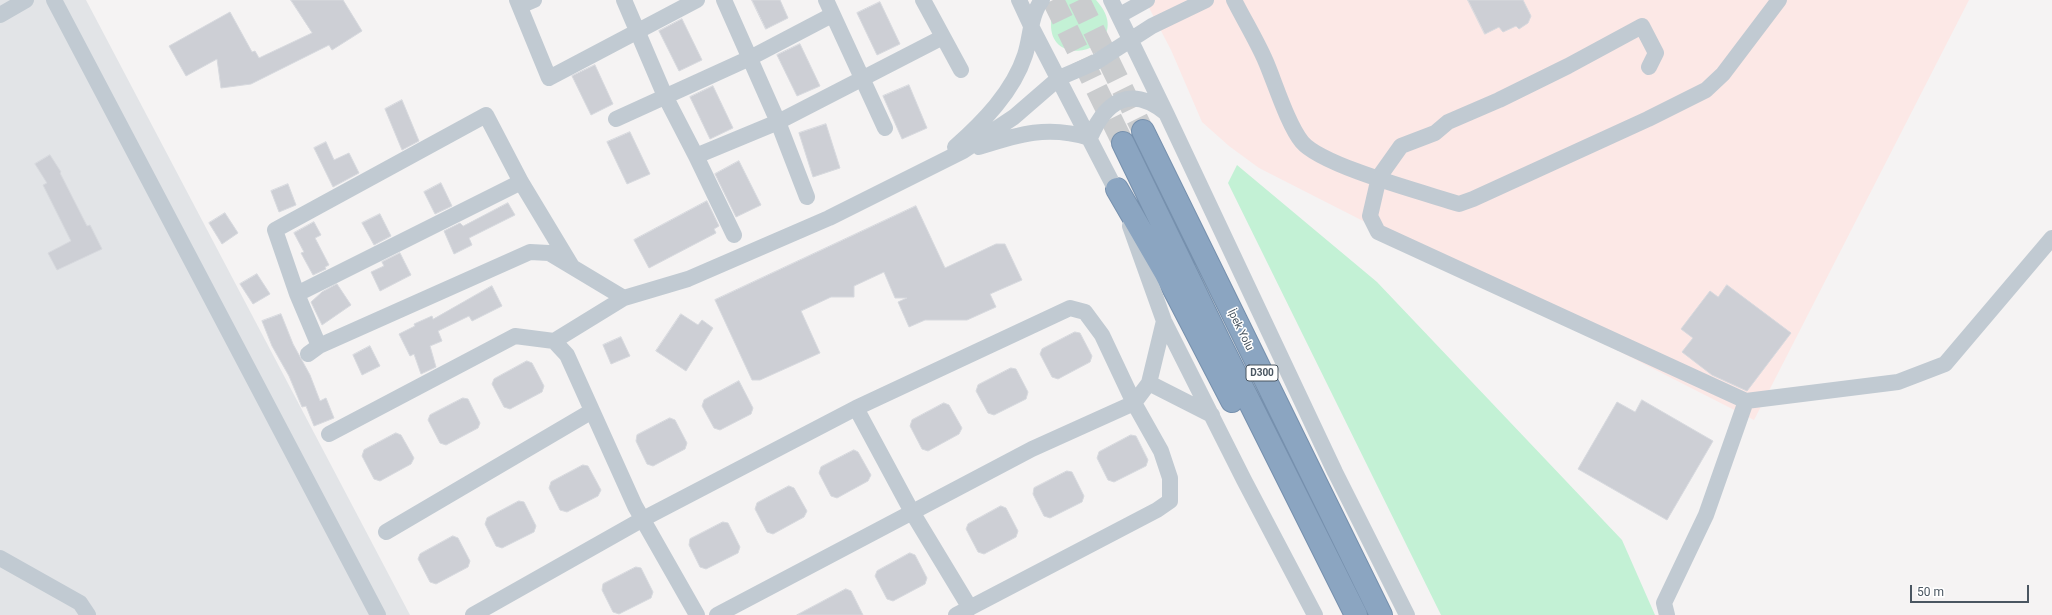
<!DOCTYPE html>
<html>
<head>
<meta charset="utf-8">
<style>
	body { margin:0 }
	#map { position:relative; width:2052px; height:615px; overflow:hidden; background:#f5f3f3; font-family:Roboto,sans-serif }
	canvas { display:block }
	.scale { position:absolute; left:1910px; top:585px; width:119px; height:18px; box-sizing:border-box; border:2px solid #4a5661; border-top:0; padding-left:5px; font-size:12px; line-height:14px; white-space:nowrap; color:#4a5661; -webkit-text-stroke:3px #fff; paint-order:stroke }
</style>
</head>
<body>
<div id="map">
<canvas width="2052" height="615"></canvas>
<div class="scale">50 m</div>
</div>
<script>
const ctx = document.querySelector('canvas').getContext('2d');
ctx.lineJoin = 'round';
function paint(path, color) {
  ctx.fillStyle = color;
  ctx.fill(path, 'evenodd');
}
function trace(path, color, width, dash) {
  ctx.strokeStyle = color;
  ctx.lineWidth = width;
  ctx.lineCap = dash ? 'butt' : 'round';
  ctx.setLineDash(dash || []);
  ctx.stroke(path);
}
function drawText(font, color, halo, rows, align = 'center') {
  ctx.font = font + ' Roboto,sans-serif';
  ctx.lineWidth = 3;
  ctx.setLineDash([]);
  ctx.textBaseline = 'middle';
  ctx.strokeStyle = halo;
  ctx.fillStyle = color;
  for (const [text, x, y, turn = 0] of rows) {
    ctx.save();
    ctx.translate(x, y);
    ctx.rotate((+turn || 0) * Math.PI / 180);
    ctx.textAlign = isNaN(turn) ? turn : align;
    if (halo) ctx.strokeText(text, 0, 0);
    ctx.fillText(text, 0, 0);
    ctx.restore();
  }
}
paint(new Path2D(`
	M 1145,0 L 1969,0 L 1754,420 L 1259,168 L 1229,146 L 1202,122 L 1171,50 Z`), '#fce8e6');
paint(new Path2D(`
	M 0,0 L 86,0 L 410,615 L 0,615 Z`), '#e2e4e7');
paint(new Path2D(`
	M 1062,0 L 1096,0 C 1139,47 1050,74 1051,24 C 1051,14 1054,5 1062,0 Z
	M 1237,165 L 1377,282 L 1622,540 L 1655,615 L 1441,615 L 1228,183 Z`), '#c3f1d5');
const building = new Path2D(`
	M 291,0 L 343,0 L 362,31 L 332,50 L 329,45 L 251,84 L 221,88 L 217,59 L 186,76 L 169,46 L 230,12 L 252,52 L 255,51 L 259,58 L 312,33 Z
	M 752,0 L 780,0 L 788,18 L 766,29 Z
	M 1468,0 L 1523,0 L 1531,16 L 1528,23 L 1519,29 L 1516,26 L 1503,32 L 1499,27 L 1485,34 Z
	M 880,2 L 900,44 L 877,55 L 857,13 Z
	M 682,19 L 702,60 L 679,71 L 659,31 Z
	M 800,44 L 820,86 L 797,96 L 777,55 Z
	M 595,65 L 613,104 L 591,115 L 572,76 Z
	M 909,85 L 927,128 L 902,139 L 883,96 Z
	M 713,86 L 733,128 L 710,139 L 690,97 Z
	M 402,100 L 419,141 L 402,150 L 385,109 Z
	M 826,124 L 840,168 L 813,177 L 799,133 Z
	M 630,132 L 650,174 L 627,184 L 607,142 Z
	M 326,142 L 334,160 L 349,153 L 359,173 L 333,187 L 314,148 Z
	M 50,155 L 61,172 L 60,173 L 87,226 L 90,225 L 102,249 L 57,270 L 48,253 L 71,241 L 43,185 L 47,183 L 35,164 Z
	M 739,161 L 761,205 L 736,217 L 715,174 Z
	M 441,183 L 452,206 L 435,214 L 424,192 Z
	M 288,184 L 296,205 L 279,212 L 271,191 Z
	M 707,201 L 719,226 L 714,229 L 716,233 L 649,268 L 634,240 Z
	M 508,203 L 515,215 L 469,238 L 472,245 L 454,254 L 444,231 L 460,223 L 463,226 Z
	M 916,206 L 945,268 L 996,244 L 1005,244 L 1022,280 L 990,294 L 996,307 L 967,320 L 925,320 L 909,327 L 898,302 L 907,298 L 895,298 L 884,272 L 854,286 L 854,297 L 831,297 L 801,311 L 820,353 L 760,380 L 752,380 L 715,300 Z
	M 225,213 L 238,233 L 222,244 L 209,223 Z
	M 380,214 L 391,236 L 374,245 L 362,223 Z
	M 314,222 L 321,235 L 315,238 L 329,265 L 325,267 L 326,269 L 313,275 L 301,253 L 304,252 L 294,233 Z
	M 400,253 L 411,275 L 380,291 L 371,272 L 384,266 L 382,262 Z
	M 257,274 L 270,294 L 253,304 L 240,284 Z
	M 337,284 L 351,305 L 322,325 L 311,302 L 322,292 Z
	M 1727,285 L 1791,333 L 1747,391 L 1712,375 L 1682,352 L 1693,338 L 1681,329 L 1710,291 L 1718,297 Z
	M 492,286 L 502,306 L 472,321 L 469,316 L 438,331 L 442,341 L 430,346 L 436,367 L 421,374 L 414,354 L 410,356 L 399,334 L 415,326 L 414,324 L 432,316 L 433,319 Z
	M 281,314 L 293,344 L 310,375 L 320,401 L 326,398 L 334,418 L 314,426 L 306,406 L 302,407 L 289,376 L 272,346 L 262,321 Z
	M 681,314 L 698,325 L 702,320 L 713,328 L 686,371 L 656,351 Z
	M 1075,332 L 1080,333 L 1092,356 L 1090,362 L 1058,379 L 1052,377 L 1040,354 L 1042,349 Z
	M 621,337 L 630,356 L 611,364 L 603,345 Z
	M 370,346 L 380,366 L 362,375 L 353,355 Z
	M 527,361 L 532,363 L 544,386 L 542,392 L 510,409 L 504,407 L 492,384 L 494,379 Z
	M 1011,368 L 1016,369 L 1028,392 L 1026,399 L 994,415 L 988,413 L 976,391 L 978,385 Z
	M 739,381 L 753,408 L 751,414 L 720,430 L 714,428 L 702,406 L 704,400 Z
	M 463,398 L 468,399 L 480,423 L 478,428 L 446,445 L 440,443 L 428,420 L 430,415 Z
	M 1642,400 L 1713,441 L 1667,520 L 1578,469 L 1617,402 L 1635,412 Z
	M 944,403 L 949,405 L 962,428 L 959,434 L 928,451 L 922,449 L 910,426 L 912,420 Z
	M 670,418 L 675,420 L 687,443 L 685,449 L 653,466 L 647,464 L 636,441 L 637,435 Z
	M 396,433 L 401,435 L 414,458 L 411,464 L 380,481 L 374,479 L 362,456 L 364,450 Z
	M 1131,435 L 1136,436 L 1148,460 L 1146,466 L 1114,482 L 1108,480 L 1097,458 L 1099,452 Z
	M 854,450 L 858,452 L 871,475 L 868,481 L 837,498 L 831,496 L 819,473 L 821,467 Z
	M 583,465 L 588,466 L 601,490 L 598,496 L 567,512 L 560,510 L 549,488 L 551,482 Z
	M 1067,471 L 1072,472 L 1084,496 L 1082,502 L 1050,518 L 1044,516 L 1033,494 L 1034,488 Z
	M 789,486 L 794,488 L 807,511 L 804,517 L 773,534 L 767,532 L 755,509 L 757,503 Z
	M 519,501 L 524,502 L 536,526 L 534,532 L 502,548 L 496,546 L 485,524 L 487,518 Z
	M 1001,506 L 1006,508 L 1018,531 L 1016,537 L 984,554 L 978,552 L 966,529 L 968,524 Z
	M 723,522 L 728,523 L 740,547 L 738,553 L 706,569 L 700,567 L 689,545 L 690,539 Z
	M 453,536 L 458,538 L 470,561 L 468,567 L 436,584 L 430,582 L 418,559 L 420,554 Z
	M 910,553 L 915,555 L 927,578 L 925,584 L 893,601 L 887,599 L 875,576 L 877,571 Z
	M 636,567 L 641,568 L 653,592 L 651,598 L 619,614 L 613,612 L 602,590 L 603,584 Z
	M 846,589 L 851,591 L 863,615 L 797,615 Z`);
paint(building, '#cdcfd5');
trace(building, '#d7d9de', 1);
trace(new Path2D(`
	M 1053,0 L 1123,143
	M 1079,0 L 1143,131`), '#caccce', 22, [22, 11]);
const highway = new Path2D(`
	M 1143,131 L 1381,615
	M 1123,143 L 1220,343 L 1356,615
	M 1117,189 L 1165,272 L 1232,401`);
trace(highway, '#7690ad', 24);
trace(new Path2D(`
	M 54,0 L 378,615
	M 517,0 L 549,78 L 697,0
	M 624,0 L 665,96 L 696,156 L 734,235
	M 724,0 L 778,122 L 807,197
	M 826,0 L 885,128
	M 923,0 L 961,70
	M 1019,0 L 1032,28 L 1120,198
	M 1111,0 L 1166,113 L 1335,472 L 1407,615
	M 1234,0 C 1244,20 1257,41 1266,62 C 1275,83 1288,125 1302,142 C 1322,166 1425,193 1459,204 L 1473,199 L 1648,119 L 1706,90 L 1723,74 L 1779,0
	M 520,6 L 534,0
	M 0,15 L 26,0
	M 1120,15 L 1147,0
	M 1649,67 L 1656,53 L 1642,26 L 1568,66 L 1499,100 L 1448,122 L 1435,133 L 1401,146 L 1379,177 L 1370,216 L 1378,232 L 1746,401 L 1898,382 L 1945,364 L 2052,238
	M 616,119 L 750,58 L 832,15
	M 955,147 C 983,122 1013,92 1025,55 C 1031,37 1030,15 1042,0
	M 979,147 C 1019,134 1048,125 1090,138 C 1106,100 1131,85 1166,113
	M 696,156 L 778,122 L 943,37
	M 1130,226 L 1164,321 L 1244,480 L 1315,615
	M 297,294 L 521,182
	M 1164,321 L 1149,383 L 1212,415
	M 554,341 L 624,298
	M 319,346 L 297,294 L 275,230 L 486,115 L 521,182 L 571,265
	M 308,354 L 319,346 L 530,252 L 549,253 L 624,298 L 688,279 L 829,218 L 963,151 L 1014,117 L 1059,78 L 1096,62 L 1152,26 L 1206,0
	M 856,408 L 912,512 L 970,608
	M 329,434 L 515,336 L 554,341 L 567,355 L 635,506 L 697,615
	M 386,532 L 592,411
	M 0,558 L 80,603 L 88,615
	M 473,615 L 643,519 L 856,408 L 1070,308 L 1085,312 L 1102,335 L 1134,403 L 1161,451 L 1170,478 L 1170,501 L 1157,510 L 956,615
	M 717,615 L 1032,449 L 1134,403 L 1149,383
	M 1667,615 L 1664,603 L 1706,515 L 1746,401`), '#c1cad2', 16);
trace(highway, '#8ba5c1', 22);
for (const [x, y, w] of [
	[1262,373,32]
]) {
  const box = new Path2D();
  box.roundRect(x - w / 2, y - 8, w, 16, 3);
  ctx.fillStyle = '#fff';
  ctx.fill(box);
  trace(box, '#4a5661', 1);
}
drawText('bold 10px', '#4a5661', null, [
	["D300",1262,373]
]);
drawText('11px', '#4a5661', '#fff', [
	["İpek Yolu",1240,330,64]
]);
</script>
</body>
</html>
